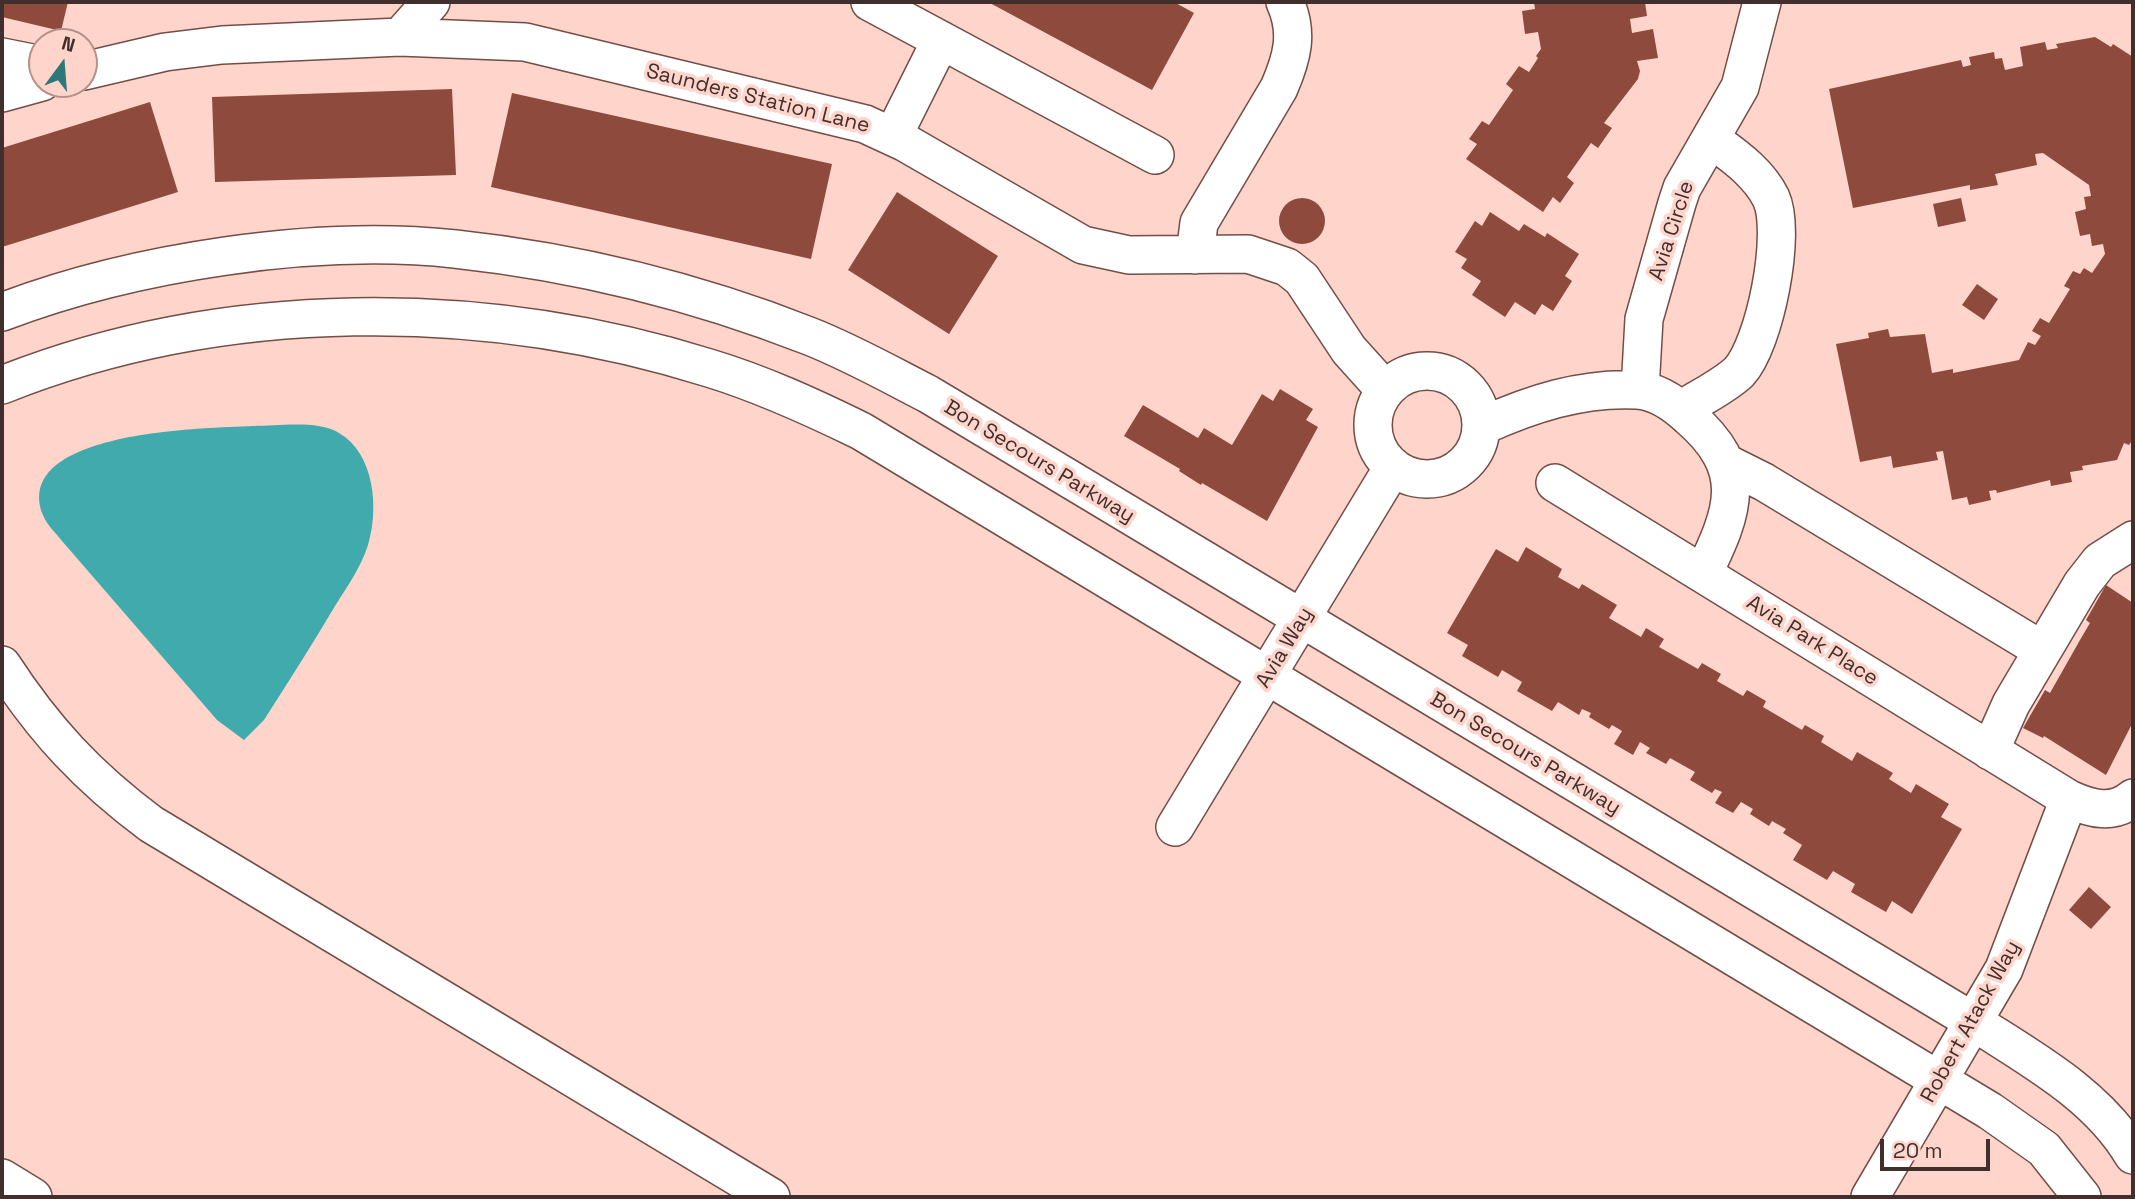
<!DOCTYPE html>
<html>
<head>
<meta charset="utf-8">
<style>
	body { margin:0 }
	#map { position:relative; width:2135px; height:1199px; overflow:hidden; background:#ffd4cb; font-family:"Space Grotesk",sans-serif }
	canvas { display:block }
	.frame { position:absolute; inset:0; border:4px solid #402f2c; pointer-events:none }
	.north { position:absolute; left:28px; top:28px; width:70px; height:70px; box-sizing:border-box; background:#ffd4cb; border:2px solid #b3928b; border-radius:50%; rotate:16deg; font-size:19px; font-weight:700; line-height:28px; text-align:center; color:#402f2c }
	.north::after { content:''; display:block; margin:auto; width:24px; height:32px; background:#2e787a; clip-path:polygon(50% 0,100% 100%,50% 72%,0 100%) }
	.scale { position:absolute; left:1880px; top:1139px; width:110px; height:32px; box-sizing:border-box; border:4px solid #402f2c; border-top:0; padding-left:9px; font-size:21px; line-height:24px; white-space:nowrap; color:#402f2c; -webkit-text-stroke:5px #ffd4cb; paint-order:stroke }
</style>
</head>
<body>
<div id="map">
<canvas width="2135" height="1199"></canvas>
<div class="frame"></div>
<div class="north">N</div>
<div class="scale">20 m</div>
</div>
<script>
const ctx = document.querySelector('canvas').getContext('2d');
ctx.lineJoin = 'round';
function paint(path, color) {
  ctx.fillStyle = color;
  ctx.fill(path, 'evenodd');
}
function trace(path, color, width, dash) {
  ctx.strokeStyle = color;
  ctx.lineWidth = width;
  ctx.lineCap = dash ? 'butt' : 'round';
  ctx.setLineDash(dash || []);
  ctx.stroke(path);
}
function drawText(font, color, halo, rows, align = 'center') {
  ctx.font = font + ' "Space Grotesk",sans-serif';
  ctx.lineWidth = 7;
  ctx.setLineDash([]);
  ctx.textBaseline = 'middle';
  ctx.strokeStyle = halo;
  ctx.fillStyle = color;
  for (const [text, x, y, turn = 0] of rows) {
    ctx.save();
    ctx.translate(x, y);
    ctx.rotate((+turn || 0) * Math.PI / 180);
    ctx.textAlign = isNaN(turn) ? turn : align;
    if (halo) ctx.strokeText(text, 0, 0);
    ctx.fillText(text, 0, 0);
    ctx.restore();
  }
}
paint(new Path2D(`
	M 254,426 C 279,426 318,420 339,433 C 375,454 379,509 368,545 C 361,567 347,587 335,606 C 312,645 288,682 264,720 L 244,740 L 217,720 L 62,541 C 56,533 46,524 43,515 C 11,430 207,428 254,426 Z`), '#41aaac');
paint(new Path2D(`
	M 2,2 L 68,2 L 61,31 L 2,17 Z
	M 988,2 L 1174,2 L 1194,13 L 1152,90 Z
	M 1534,2 L 1645,2 L 1647,16 L 1630,19 L 1632,33 L 1653,29 L 1658,58 L 1637,61 L 1640,71 L 1638,79 L 1604,123 L 1612,128 L 1598,148 L 1591,143 L 1567,177 L 1574,183 L 1560,203 L 1553,197 L 1543,212 L 1466,159 L 1477,144 L 1469,139 L 1482,121 L 1489,125 L 1513,90 L 1506,84 L 1519,66 L 1529,72 L 1538,58 L 1536,56 L 1541,49 L 1538,32 L 1525,34 L 1522,11 L 1535,9 Z
	M 2095,37 L 2111,47 L 2113,44 L 2133,57 L 2133,439 L 2129,445 L 2124,443 L 2117,460 L 2082,466 L 2083,470 L 2070,472 L 2072,482 L 2051,486 L 2050,480 L 1997,493 L 1996,490 L 1989,491 L 1991,500 L 1969,505 L 1967,497 L 1952,500 L 1943,451 L 1936,452 L 1938,460 L 1893,468 L 1891,456 L 1860,462 L 1836,344 L 1869,338 L 1868,333 L 1888,329 L 1890,337 L 1925,334 L 1932,373 L 1953,369 L 1953,373 L 2019,360 L 2028,342 L 2035,345 L 2041,336 L 2032,331 L 2040,318 L 2049,323 L 2070,289 L 2064,286 L 2073,271 L 2080,274 L 2084,268 L 2092,273 L 2105,254 L 2103,244 L 2092,246 L 2090,234 L 2080,236 L 2075,212 L 2086,209 L 2084,197 L 2091,196 L 2089,185 L 2043,153 L 2035,154 L 2037,165 L 1995,174 L 1998,185 L 1970,190 L 1970,185 L 1853,208 L 1829,89 L 1961,60 L 1963,67 L 1971,65 L 1969,57 L 1994,52 L 1995,59 L 2002,58 L 2005,70 L 2023,66 L 2020,47 L 2045,42 L 2047,50 L 2058,48 L 2056,44 Z
	M 452,89 L 456,175 L 215,182 L 212,97 Z
	M 512,93 L 832,164 L 811,259 L 491,187 Z
	M 150,102 L 178,192 L 2,247 L 2,148 Z
	M 897,192 L 998,256 L 949,334 L 848,270 Z
	M1279 221a23 23 0 1 1 46 0a23 23 0 1 1-46 0Z
	M 1961,198 L 1966,221 L 1938,227 L 1933,204 Z
	M 1490,212 L 1519,231 L 1524,224 L 1545,237 L 1547,233 L 1579,254 L 1565,276 L 1572,281 L 1553,311 L 1542,304 L 1535,315 L 1515,302 L 1505,317 L 1472,295 L 1481,281 L 1461,268 L 1467,259 L 1455,252 L 1475,221 L 1482,226 Z
	M 1977,284 L 1998,299 L 1984,320 L 1962,305 Z
	M 1280,389 L 1313,409 L 1306,420 L 1318,427 L 1267,521 L 1202,483 L 1201,485 L 1179,471 L 1180,469 L 1124,436 L 1143,405 L 1198,438 L 1204,428 L 1232,445 L 1262,394 L 1273,401 Z
	M 1526,547 L 1562,569 L 1558,577 L 1579,589 L 1582,584 L 1617,605 L 1609,618 L 1641,637 L 1646,628 L 1664,639 L 1659,647 L 1698,669 L 1702,663 L 1721,674 L 1717,681 L 1743,696 L 1747,690 L 1766,701 L 1763,707 L 1802,730 L 1805,725 L 1824,736 L 1821,742 L 1852,761 L 1857,752 L 1893,773 L 1889,779 L 1911,793 L 1916,784 L 1949,804 L 1941,817 L 1962,829 L 1912,914 L 1892,901 L 1886,912 L 1851,892 L 1855,884 L 1833,871 L 1827,880 L 1793,860 L 1802,845 L 1783,833 L 1786,829 L 1772,821 L 1769,826 L 1750,814 L 1753,809 L 1741,802 L 1733,813 L 1715,803 L 1722,792 L 1715,789 L 1712,793 L 1690,780 L 1695,772 L 1670,758 L 1666,764 L 1646,753 L 1650,748 L 1640,742 L 1633,755 L 1614,744 L 1622,731 L 1612,725 L 1609,729 L 1589,717 L 1591,713 L 1582,709 L 1579,715 L 1558,702 L 1552,711 L 1517,691 L 1522,682 L 1502,670 L 1498,677 L 1462,656 L 1468,645 L 1447,633 L 1496,549 L 1518,562 Z
	M 2106,585 L 2133,603 L 2133,722 L 2106,775 L 2044,736 L 2043,738 L 2023,728 L 2045,690 L 2050,693 L 2080,640 L 2090,623 L 2086,620 Z
	M 2089,887 L 2111,907 L 2091,929 L 2069,910 Z`), '#8e4a3d');
const minor = new Path2D(`
	M 870,2 L 1155,155
	M 400,37 L 431,2
	M 2,57 L 42,65
	M 84,71 L 165,52 L 222,45 L 400,37 L 525,42 L 865,124 L 904,142 L 1083,245 L 1129,255 L 1248,254 L 1287,267 L 1302,279 L 1349,350 L 1385,390
	M 2,93 L 42,82
	M 893,136 L 941,40
	M 1195,255 L 1199,223 L 1279,88 C 1292,58 1299,33 1285,2
	M 2,312 C 133,262 315,234 455,249 C 575,262 697,292 809,336 C 850,352 889,374 928,394 L 1974,1022 C 2031,1059 2098,1095 2133,1155
	M1373 425a54 54 0 1 1 108 0a54 54 0 1 1-108 0Z
	M 2,385 C 223,297 483,297 709,368 C 762,384 812,407 861,431 L 1990,1111 L 2044,1149 L 2082,1197
	M 1640,390 L 1644,319 L 1677,203 L 1682,188 L 1740,87 L 1762,2
	M 1681,410 C 1699,398 1723,387 1739,372 C 1765,344 1787,233 1771,198 C 1758,172 1734,156 1711,139
	M 1482,426 C 1531,404 1582,387 1637,390 C 1656,391 1675,404 1689,417 C 1749,469 1735,509 1703,574
	M 1728,464 L 1764,482 L 2042,650
	M 1555,483 L 2069,799 C 2091,809 2113,815 2133,798
	M 2,665 C 45,731 88,777 151,824 L 771,1197
	M 1990,751 L 2011,704 L 2082,584 L 2100,561 L 2133,540
	M 1175,827 L 1393,467
	M 2,1178 L 33,1197
	M 1870,1197 L 2004,969 L 2069,799`);
trace(minor, '#724e47', 40);
trace(minor, '#fff', 37);
drawText('21px', '#402f2c', '#ffd4cb', [
	["Saunders Station Lane",758,99,14],
	["Avia Circle",1672,231,-72],
	["Bon Secours Parkway",1039,462,31],
	["Avia Park Place",1812,641,32],
	["Avia Way",1285,648,-59],
	["Bon Secours Parkway",1525,754,31],
	["Robert Atack Way",1971,1022,-61]
]);
</script>
</body>
</html>
